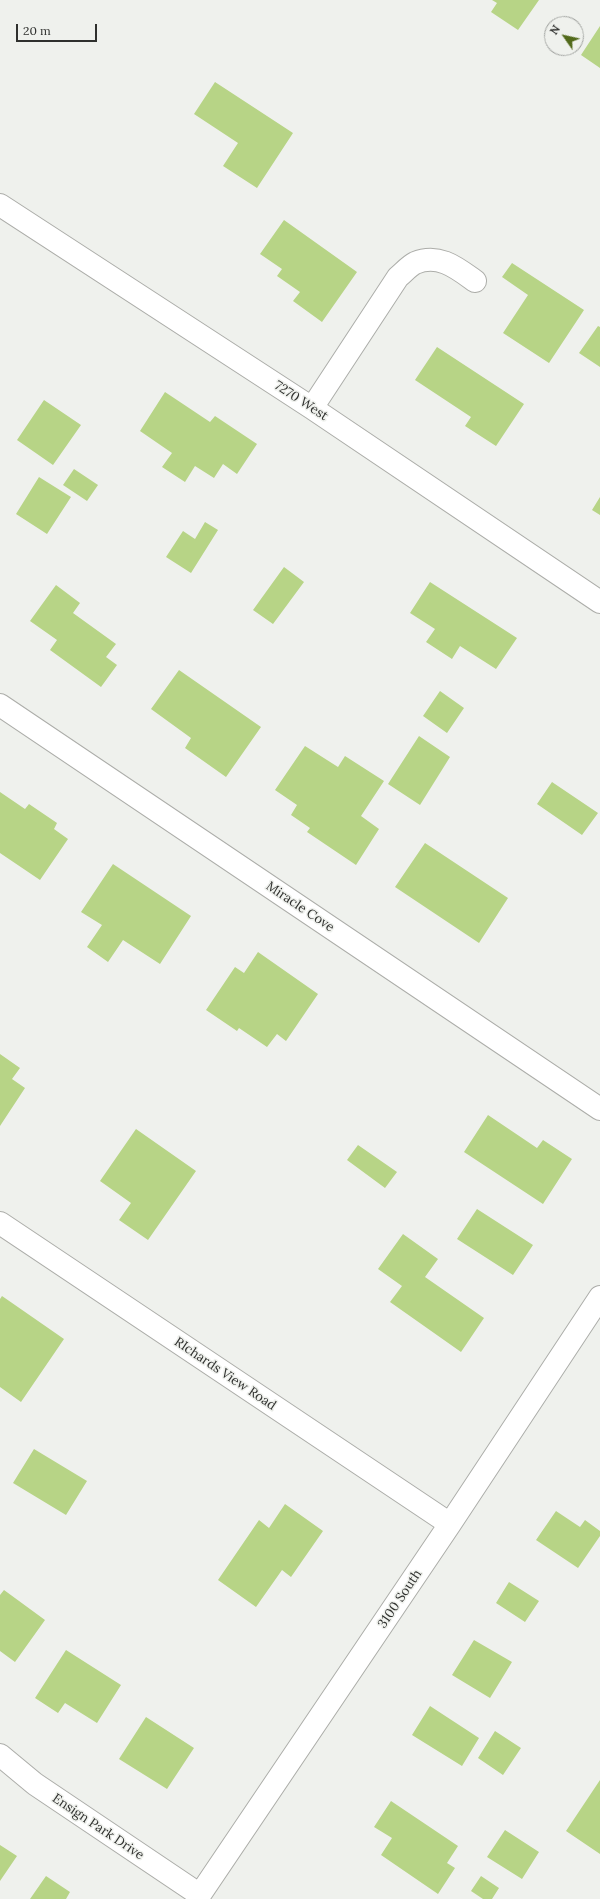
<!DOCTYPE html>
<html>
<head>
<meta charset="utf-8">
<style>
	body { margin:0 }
	#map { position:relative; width:600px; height:1899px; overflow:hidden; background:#eff1ed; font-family:Lora,serif }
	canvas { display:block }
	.north { position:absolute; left:544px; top:16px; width:40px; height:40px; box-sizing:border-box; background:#eff1ed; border:1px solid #a2a4a1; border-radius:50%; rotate:304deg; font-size:11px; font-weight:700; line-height:16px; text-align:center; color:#2f302e }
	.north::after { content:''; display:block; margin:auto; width:14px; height:18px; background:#526a1b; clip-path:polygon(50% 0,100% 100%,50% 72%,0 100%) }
	.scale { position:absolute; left:16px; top:24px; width:81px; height:18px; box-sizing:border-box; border:2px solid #2f302e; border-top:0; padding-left:5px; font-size:12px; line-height:14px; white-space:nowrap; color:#2f302e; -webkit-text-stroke:3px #eff1ed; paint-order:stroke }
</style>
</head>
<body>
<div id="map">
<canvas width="600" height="1899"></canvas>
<div class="north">N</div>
<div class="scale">20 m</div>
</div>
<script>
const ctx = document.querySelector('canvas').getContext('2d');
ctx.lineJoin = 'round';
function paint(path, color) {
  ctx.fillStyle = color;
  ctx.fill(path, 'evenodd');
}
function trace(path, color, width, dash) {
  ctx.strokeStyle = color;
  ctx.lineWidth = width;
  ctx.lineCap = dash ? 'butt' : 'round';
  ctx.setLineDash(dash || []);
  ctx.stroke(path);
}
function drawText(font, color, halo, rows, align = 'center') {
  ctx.font = font + ' Lora,serif';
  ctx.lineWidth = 3;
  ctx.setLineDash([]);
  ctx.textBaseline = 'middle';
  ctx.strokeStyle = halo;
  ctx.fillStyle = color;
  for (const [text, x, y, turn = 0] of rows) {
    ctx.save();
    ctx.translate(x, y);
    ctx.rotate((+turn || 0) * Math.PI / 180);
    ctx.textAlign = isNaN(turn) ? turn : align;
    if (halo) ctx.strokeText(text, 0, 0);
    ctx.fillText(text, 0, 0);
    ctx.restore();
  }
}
paint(new Path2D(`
	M 492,0 L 539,0 L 518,30 L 491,12 L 497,3 Z
	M 600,26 L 600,68 L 581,55 Z
	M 215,82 L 293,133 L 257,188 L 223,166 L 238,143 L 194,114 Z
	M 284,220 L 357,272 L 322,322 L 293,301 L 300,292 L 277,276 L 282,269 L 260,254 Z
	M 512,263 L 584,310 L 549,363 L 503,333 L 528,295 L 502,277 Z
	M 598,326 L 600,327 L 600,367 L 579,353 Z
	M 437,347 L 524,404 L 496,446 L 465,426 L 471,417 L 415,380 Z
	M 165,392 L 210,422 L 215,416 L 257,444 L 237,474 L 223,464 L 214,478 L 195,466 L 185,482 L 162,467 L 172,453 L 140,431 Z
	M 44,400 L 81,425 L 53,465 L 17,440 Z
	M 74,469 L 98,485 L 87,501 L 63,485 Z
	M 39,477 L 71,497 L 47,534 L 16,514 Z
	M 600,497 L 600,515 L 592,510 Z
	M 205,522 L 218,530 L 191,573 L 166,557 L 183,531 L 195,539 Z
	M 284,567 L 304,582 L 273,624 L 253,610 Z
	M 430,582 L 517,638 L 496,669 L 460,646 L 452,659 L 426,642 L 435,629 L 410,613 Z
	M 56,585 L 80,603 L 73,613 L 116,644 L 106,657 L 117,665 L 101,687 L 50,650 L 57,640 L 30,621 Z
	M 179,670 L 261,727 L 226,777 L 185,748 L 191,738 L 151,709 Z
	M 440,691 L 464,708 L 447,733 L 423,716 Z
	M 419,736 L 450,757 L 420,805 L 388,784 Z
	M 305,746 L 338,767 L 345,756 L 384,781 L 361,816 L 379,829 L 356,865 L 307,832 L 310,828 L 291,815 L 297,805 L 275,790 Z
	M 552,782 L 598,813 L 582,835 L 537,804 Z
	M 0,792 L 25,809 L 29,804 L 57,823 L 54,829 L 68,839 L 40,880 L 0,853 Z
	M 425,843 L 508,898 L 479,943 L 395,887 Z
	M 113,864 L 191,916 L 160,964 L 123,940 L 108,962 L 87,947 L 102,925 L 81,912 Z
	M 258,952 L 318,994 L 286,1041 L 277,1034 L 267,1047 L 239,1028 L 237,1031 L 206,1010 L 235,967 L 244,973 Z
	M 0,1054 L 20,1068 L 12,1079 L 25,1088 L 0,1126 Z
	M 488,1115 L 537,1148 L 543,1140 L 572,1159 L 543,1204 L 464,1152 Z
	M 136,1129 L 196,1171 L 148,1240 L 119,1220 L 131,1203 L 100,1181 Z
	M 358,1145 L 397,1172 L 385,1188 L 347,1160 Z
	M 477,1209 L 533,1245 L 513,1275 L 457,1239 Z
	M 403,1234 L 438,1259 L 425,1277 L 484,1318 L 461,1352 L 390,1302 L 402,1286 L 378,1269 Z
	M 2,1296 L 64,1339 L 21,1402 L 0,1387 L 0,1299 Z
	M 34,1449 L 87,1481 L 66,1515 L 13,1483 Z
	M 285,1504 L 323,1531 L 291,1577 L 282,1570 L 256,1607 L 218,1580 L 259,1520 L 269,1528 Z
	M 556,1511 L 580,1527 L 585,1520 L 600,1531 L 600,1536 L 578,1568 L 536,1540 Z
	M 509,1582 L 539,1601 L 525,1622 L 496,1603 Z
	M 4,1590 L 45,1620 L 15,1662 L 0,1651 L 0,1595 Z
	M 474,1640 L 512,1662 L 490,1698 L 452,1675 Z
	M 66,1650 L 121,1685 L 97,1723 L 65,1703 L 58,1713 L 35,1698 Z
	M 430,1706 L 479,1738 L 462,1766 L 412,1735 Z
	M 146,1717 L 194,1748 L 167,1789 L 119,1759 Z
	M 495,1731 L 521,1748 L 503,1775 L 478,1758 Z
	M 600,1780 L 600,1854 L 566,1831 Z
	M 391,1801 L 458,1846 L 447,1863 L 455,1868 L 438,1894 L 381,1855 L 392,1838 L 374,1827 Z
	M 505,1830 L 539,1852 L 522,1879 L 487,1857 Z
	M 0,1845 L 17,1856 L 0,1881 Z
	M 46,1876 L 70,1892 L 66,1899 L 30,1899 Z
	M 481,1876 L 499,1888 L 492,1899 L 483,1899 L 471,1891 Z`), '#b7d486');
const minor = new Path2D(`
	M 0,205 L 312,408 L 600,602
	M 312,408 L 398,277 C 403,273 409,266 415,263 C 439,253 457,268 475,281
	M 0,705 L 600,1109
	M 0,1223 L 450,1524
	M 0,1755 L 35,1784 L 200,1895
	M 197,1899 L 450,1524 L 600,1297`);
trace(minor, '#acada9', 24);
trace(minor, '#fff', 22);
drawText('13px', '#2f302e', '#eff1ed', [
	["7270 West",301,401,33],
	["Miracle Cove",300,907,34],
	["RIchards View Road",225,1374,34],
	["3100 South",400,1599,-56],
	["Ensign Park Drive",98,1827,34]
]);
</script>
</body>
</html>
